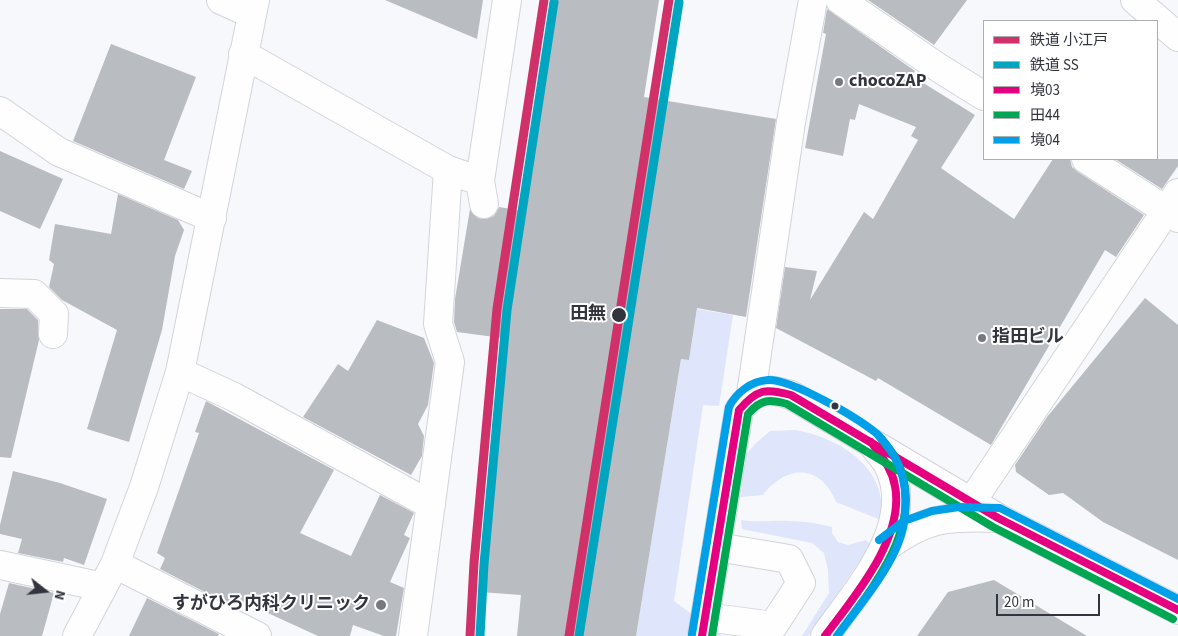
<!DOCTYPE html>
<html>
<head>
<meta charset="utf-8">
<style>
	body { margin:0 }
	#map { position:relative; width:1178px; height:636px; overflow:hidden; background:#f7f8fb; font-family:"Source Sans 3","Noto Sans JP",sans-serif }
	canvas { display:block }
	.legend { position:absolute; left:983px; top:20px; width:175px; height:140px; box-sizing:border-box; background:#fff; border:1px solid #adaeb2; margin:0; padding:6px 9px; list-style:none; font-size:15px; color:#33353e }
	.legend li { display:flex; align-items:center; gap:10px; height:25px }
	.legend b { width:25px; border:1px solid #adaeb2 }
	.north { position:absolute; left:20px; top:566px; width:50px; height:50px; -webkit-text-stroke:4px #fff; paint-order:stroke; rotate:106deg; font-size:14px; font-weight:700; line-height:20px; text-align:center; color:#33353e }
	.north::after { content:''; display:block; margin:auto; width:18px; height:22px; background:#33353e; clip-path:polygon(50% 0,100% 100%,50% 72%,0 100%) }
	.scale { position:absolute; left:996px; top:594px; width:104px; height:22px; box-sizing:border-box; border:2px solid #33353e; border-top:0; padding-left:6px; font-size:15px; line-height:18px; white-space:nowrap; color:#33353e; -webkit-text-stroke:4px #fff; paint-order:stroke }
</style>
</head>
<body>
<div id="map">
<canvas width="1178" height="636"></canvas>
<ul class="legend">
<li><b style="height:6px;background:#d13169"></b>鉄道 小江戸</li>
<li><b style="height:6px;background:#00a6bf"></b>鉄道 SS</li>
<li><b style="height:6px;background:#e4007f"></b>境03</li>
<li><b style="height:6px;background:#00a651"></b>田44</li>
<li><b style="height:6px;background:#00a0e9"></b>境04</li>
</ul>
<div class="north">N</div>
<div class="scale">20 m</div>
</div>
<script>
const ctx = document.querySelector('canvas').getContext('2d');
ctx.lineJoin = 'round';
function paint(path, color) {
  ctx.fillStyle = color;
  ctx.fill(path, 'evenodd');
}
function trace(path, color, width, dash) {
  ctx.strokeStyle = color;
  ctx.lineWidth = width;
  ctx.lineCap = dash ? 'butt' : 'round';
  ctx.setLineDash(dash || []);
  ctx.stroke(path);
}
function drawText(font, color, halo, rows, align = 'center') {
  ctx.font = font + ' "Source Sans 3","Noto Sans JP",sans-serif';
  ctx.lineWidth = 4;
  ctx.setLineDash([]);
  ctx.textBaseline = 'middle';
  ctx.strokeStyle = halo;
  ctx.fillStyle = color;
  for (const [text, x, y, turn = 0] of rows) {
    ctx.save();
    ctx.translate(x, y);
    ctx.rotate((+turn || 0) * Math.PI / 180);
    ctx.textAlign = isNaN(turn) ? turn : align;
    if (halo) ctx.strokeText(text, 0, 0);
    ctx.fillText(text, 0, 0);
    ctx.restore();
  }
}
paint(new Path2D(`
	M 697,309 L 733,315 L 719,406 L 703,405 L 674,601 L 722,636 L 636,636 L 681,359 L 689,360 Z
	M 795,430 C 840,438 889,468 881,520 L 836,502 C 820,463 786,465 763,495 L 741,497 L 743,458 L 755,444 L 770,431 Z
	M 741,520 C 758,523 772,520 789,521 C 803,521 817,523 832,527 L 832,533 L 838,542 L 848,545 L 866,540 L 871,545 L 808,636 L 802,636 L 829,593 L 828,570 L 824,553 L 812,543 L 742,529 Z`), '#dfe5fa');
paint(new Path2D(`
	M 385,0 L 483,0 L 477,39 Z
	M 553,0 L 659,0 L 644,97 L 776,119 L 746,317 L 697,308 L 689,360 L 681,359 L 636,636 L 517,636 L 521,595 L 480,592 L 498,368 L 502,338 L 457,332 L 454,322 L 455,299 L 470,209 L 478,218 L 486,219 L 494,216 L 499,207 L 522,211 Z
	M 868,0 L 967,0 L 934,45 Z
	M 827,9 L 915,71 L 912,76 L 975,115 L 941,168 L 1014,219 L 1053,159 L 1070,159 L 1072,167 L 1078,172 L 1144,215 L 1116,257 L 1105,250 L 991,445 L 878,378 L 876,381 L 776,328 L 785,267 L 817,271 L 810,300 L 864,212 L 873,219 L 918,140 L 911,136 L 916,127 L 859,104 L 855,120 L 850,119 L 843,156 L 805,148 L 826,34 L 823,33 Z
	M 111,44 L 196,77 L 164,160 L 192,171 L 184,189 L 73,141 Z
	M 0,151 L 63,179 L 40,229 L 0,211 Z
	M 1115,159 L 1178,159 L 1178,166 L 1162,189 Z
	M 118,194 L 178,220 L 184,230 L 175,256 L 162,330 L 129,442 L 87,429 L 117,330 L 62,300 L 49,287 L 54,264 L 49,260 L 55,224 L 111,234 Z
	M 1145,298 L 1178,325 L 1178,560 L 1103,522 L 1063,493 L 1049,495 L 1016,472 L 1015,465 L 1047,417 Z
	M 0,309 L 27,309 L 38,320 L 39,340 L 11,458 L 0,457 Z
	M 377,320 L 424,338 L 434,363 L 428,405 L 418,424 L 424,436 L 422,456 L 411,475 L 303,417 L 338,364 L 348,371 Z
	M 206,401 L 334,470 L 300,533 L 351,556 L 380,495 L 414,513 L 404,535 L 410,538 L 390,582 L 404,588 L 396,636 L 384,636 L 353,625 L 350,636 L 318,636 L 235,598 L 232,606 L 160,569 L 165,558 L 157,553 L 199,433 L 195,432 Z
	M 13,471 L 60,483 L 107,499 L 84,565 L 64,558 L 63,562 L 18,553 L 22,539 L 0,534 L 0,525 Z
	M 994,580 L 1087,636 L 917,636 L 948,592 Z
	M 9,583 L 54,593 L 42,636 L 0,636 L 0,614 Z
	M 147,598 L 219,634 L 218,636 L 129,636 Z`), '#b9bcc1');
const minor = new Path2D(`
	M 221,0 L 252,14
	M 840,0 L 939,68 L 984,96
	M 1135,0 L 1178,37
	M 243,54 L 448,170 L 480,181 L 507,0
	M 0,111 L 59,152 L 212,218
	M 1086,159 L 1178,218
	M 480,181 L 484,204
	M 0,293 L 34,294 L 54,314 L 53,334
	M 180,372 L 234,397 L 431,505
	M 751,394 L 791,122 L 813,0
	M 972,501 L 1178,193
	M 885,548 C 926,517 948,516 998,518
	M 115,564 L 257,636
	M 0,565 L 103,587
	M 706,617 L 773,626 L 801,583 L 789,559 L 717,547
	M 77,636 L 115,564 L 144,487 L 180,372 L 255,0
	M 413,636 L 450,362 L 438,324 L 448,170
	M 702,636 L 739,410 C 757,387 763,387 791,395 L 998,518 L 1178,610
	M 825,636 C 857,590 920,523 887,463 C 883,457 878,451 873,445`);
trace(minor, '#d2d4da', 30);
trace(minor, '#fefefe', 28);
trace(new Path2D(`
	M 702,636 L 739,410 C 757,389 765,388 791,395 L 998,518 L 1178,610
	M 825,636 C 854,597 905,538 895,486 C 892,468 881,456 871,442`), '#e4007f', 8);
trace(new Path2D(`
	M 712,636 L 748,414 C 761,399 769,399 787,404 L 993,527 L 1173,619
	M 837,636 C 873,587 930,521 895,457 C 891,450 884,443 879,436`), '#00a651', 8);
trace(new Path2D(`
	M 879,540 L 904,521 L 932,511 L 959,507 L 1000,508 L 1178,599
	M 692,634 L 729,407 C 736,393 751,381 768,380 C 792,379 856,417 876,433 C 883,439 889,448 894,456 C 906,476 907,501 904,523 C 898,562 860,604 837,636`), '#00a0e9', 8);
trace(new Path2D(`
	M 470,636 L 474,563 L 497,309 L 544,0
	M 569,636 L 669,0`), '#d13169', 9);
trace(new Path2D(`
	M 480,636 L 484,564 L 507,310 L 554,2
	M 579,636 L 679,2`), '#00a6bf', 9);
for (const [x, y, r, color] of [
	[839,82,5,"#787980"],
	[619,315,8,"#33353e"],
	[982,338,5,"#787980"],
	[835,406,4.5,"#33353e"],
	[381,605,6,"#787980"]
]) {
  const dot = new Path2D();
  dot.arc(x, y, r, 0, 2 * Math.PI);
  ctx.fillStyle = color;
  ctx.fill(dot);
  trace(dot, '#fff', 2);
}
drawText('bold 18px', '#33353e', '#fff', [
	["chocoZAP",849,82],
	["指田ビル",992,338],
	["すがひろ内科クリニック",370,605,"right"]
], 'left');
drawText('bold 18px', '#33353e', '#fff', [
	["田無",606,315]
], 'right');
</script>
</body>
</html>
